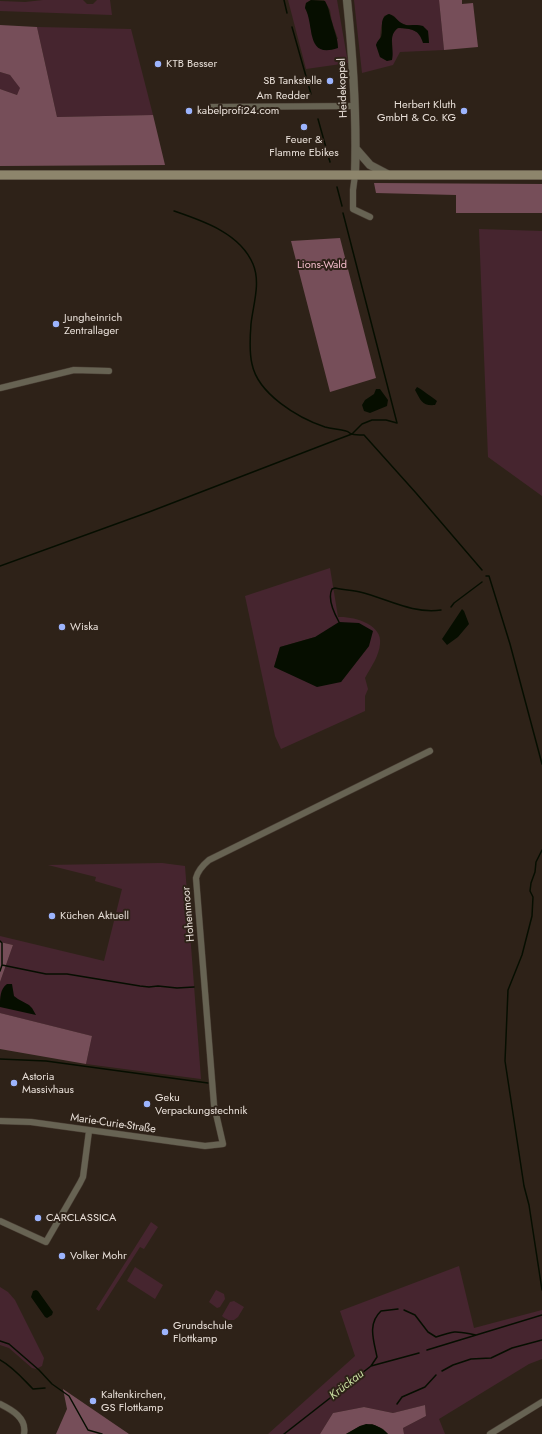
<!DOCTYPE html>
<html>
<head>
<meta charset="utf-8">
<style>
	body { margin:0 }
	canvas { display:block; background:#2e2218 }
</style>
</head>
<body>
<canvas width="542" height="1434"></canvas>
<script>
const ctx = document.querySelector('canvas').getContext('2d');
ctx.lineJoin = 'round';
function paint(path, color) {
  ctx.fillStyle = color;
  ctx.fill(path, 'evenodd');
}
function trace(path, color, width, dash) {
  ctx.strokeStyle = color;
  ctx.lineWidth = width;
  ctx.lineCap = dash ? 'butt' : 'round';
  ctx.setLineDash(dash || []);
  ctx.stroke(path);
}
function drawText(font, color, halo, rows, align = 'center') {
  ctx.font = font + ' Jost,sans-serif';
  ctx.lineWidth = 4;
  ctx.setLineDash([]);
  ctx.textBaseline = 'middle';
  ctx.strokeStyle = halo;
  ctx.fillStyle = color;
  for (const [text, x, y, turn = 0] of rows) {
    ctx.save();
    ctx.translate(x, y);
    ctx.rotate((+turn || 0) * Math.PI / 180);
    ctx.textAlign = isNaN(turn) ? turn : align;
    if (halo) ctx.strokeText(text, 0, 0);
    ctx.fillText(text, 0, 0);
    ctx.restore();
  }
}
paint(new Path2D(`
	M 43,0 L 83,0 L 87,4 L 93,4 L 97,0 L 110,0 L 112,15 L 0,11 L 0,1 L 25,2 Z
	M 288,0 L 311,0 L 306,3 L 305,7 L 309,17 L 312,36 L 338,39 L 332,22 L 330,10 L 324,0 L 337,0 L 348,63 L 306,69 Z
	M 354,0 L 439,0 L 444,50 L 400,52 L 393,65 L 362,73 ZM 389,14 L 394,16 L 399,22 L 406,25 L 417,25 L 428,31 L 429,43 L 424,43 C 418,29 412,29 398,28 C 388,36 394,41 392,49 C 391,53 389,57 387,61 L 380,57 L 376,45 L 380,38 L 381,28 L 384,16 Z
	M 37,27 L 131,29 L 153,115 L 57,117 Z
	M 0,72 L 10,75 L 21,88 L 17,95 L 0,89 Z
	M 479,229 L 542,231 L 542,496 L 488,457 Z
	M 330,568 L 338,617 C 353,616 383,624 380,644 C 379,656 371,667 365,678 L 368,689 L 365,696 L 365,711 L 281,749 L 275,736 L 245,596 ZM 315,637 L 369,646 L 341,682 L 293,675 L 274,667 L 280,647 Z
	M 162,863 L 185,866 L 201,1079 L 86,1064 L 92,1036 L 0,1013 L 0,982 L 13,945 L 0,942 L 0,936 L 104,961 L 122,889 L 95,881 L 96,877 L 48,865 Z
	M 151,1222 L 158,1227 L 144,1249 L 140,1247 L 99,1311 L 96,1309 Z
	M 459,1266 L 474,1328 L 542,1310 L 542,1359 L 529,1364 L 439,1419 L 445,1434 L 404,1434 L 403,1428 L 426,1416 L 425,1405 L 393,1413 L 364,1407 L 333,1413 L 320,1434 L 268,1434 L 355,1356 L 340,1311 Z
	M 135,1267 L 163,1285 L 155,1299 L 127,1281 Z
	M 0,1287 L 8,1292 L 15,1300 L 44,1358 L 42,1366 L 36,1369 L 32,1368 L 9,1348 L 0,1345 Z
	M 216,1290 L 224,1294 L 225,1299 L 220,1307 L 217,1308 L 209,1302 Z
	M 234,1301 L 244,1307 L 238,1317 L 234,1320 L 227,1320 L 222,1316 L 230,1302 Z`), '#46252f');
paint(new Path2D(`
	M 439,0 L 462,0 L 462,4 L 473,3 L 478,47 L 444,50 Z
	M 0,25 L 37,27 L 57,117 L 153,115 L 165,165 L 0,166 L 0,89 L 17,95 L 20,88 L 10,75 L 0,72 Z
	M 374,183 L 542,184 L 542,213 L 456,213 L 456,195 L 376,193 Z
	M 340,238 L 376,378 L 330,392 L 291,241 Z
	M 0,942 L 13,945 L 0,982 Z
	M 0,1013 L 92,1036 L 86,1064 L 0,1049 Z
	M 63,1389 L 129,1434 L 56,1434 L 67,1409 Z
	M 425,1405 L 426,1416 L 403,1428 L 404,1434 L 388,1434 L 383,1429 L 372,1424 L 360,1426 L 346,1434 L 320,1434 L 333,1413 L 364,1407 L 393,1413 Z`), '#764e59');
paint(new Path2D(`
	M 311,0 L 325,1 C 330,10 329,14 332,22 C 334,31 338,38 338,48 C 305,59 315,26 305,8 L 306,3 Z
	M 389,14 C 396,16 398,23 406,25 C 411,26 417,24 423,26 L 428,31 L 429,43 L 423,43 C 419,29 412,29 398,28 C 387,36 395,49 392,60 L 387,61 L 380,57 L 376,45 C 377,41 380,39 381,37 C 384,28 378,18 389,14 Z
	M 417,387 C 421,389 433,398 437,401 L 435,405 C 422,406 421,401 415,390 Z
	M 376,389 L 380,389 L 388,400 L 387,406 L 370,413 L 364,411 L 362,405 L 365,400 L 374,394 Z
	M 462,609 L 464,611 L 469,624 L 458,637 L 447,645 L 442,639 Z
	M 339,622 L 359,623 L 373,631 L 369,646 L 341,682 L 317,687 L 274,667 L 280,647 L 315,637 Z
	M 7,984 L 12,984 L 14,996 L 18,999 L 29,1005 L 32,1008 L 36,1015 L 0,1007 C 0,998 0,989 7,984 Z
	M 36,1290 L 38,1291 L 53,1312 L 52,1315 L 47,1318 L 45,1317 L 31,1297 L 33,1291 Z
	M 366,1424 C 375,1424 381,1427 388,1434 L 346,1434 L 360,1426 Z`), '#060e00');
trace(new Path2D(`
	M 284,0 L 287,13
	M 292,27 L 311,94
	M 318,119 L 330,162
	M 337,187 L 342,206
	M 174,211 C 203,221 240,233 253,264 C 261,283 253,305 251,324 C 250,337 249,352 252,364 C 258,394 298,418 325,427 C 332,429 339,429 346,431 C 350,432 348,433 352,434 C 355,435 360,435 364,435 L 416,493 L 482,570
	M 0,566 L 149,512 L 336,440 L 352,434 L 362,424 L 372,420 L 386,420 L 397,423 L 343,213
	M 486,576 L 489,576 L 510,644 L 542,764
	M 451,607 L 454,603 L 482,582
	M 339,622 C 334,613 327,599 332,589 L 335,588 C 344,590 352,590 360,592 C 388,599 412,614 441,610
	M 542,850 L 536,862 L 535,872 L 531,883 L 530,891 L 533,897 L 532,916 L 522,955 L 508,990 L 505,1061 L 524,1186 L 529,1205 L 542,1290
	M 0,941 L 2,943 L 2,965 L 0,971
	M 2,965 L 46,974 L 67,974 L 140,986 L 149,987 L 158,986 L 177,988 L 194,987
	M 0,1059 L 46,1061 L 208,1083
	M 404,1310 L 415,1315 L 428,1332 L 436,1337 C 457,1330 455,1331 476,1335
	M 0,1341 L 9,1344 L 39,1370 L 52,1384 L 69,1396 L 88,1430 L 102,1434
	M 427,1350 L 542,1315
	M 0,1360 C 13,1367 23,1379 33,1389 L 45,1388
	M 371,1366 L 377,1357 C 374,1341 367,1324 381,1311 L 398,1309
	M 442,1371 L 453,1365 L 471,1359 L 491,1358 L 512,1348 L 542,1340
	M 397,1404 L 402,1397 L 425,1387 L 436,1375
	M 284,1434 L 371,1366 L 419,1353`), '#060e00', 1.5);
const minor = new Path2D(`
	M 211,107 L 355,106
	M 355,175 L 353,190 L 353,209 L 370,217
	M 0,388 L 74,370 L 109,371
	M 0,1121 L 31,1122 L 205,1146 L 223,1144 L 214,1105 L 196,878 C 198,870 203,865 209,860 L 430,751
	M 0,1221 L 46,1242 L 80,1183 L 83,1177 L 89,1131
	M 0,1404 C 12,1410 27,1418 24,1434
	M 490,1434 L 542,1402`);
const tertiary = new Path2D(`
	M 347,0 C 353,58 357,116 355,175
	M 356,149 L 370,165 L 389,175`);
const secondary = new Path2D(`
	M 0,175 L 542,175`);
trace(minor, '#483d33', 7);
trace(tertiary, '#483d33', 9);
trace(secondary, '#483d33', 10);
trace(minor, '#676353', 6);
trace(tertiary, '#676353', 8);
trace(secondary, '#8d856c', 9);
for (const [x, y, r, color] of [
	[158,64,4,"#9cb4fd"],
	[330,81,4,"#9cb4fd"],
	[189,111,4,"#9cb4fd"],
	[464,111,4,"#9cb4fd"],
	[304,127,4,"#9cb4fd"],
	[56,324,4,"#9cb4fd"],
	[62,627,4,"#9cb4fd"],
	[52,916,4,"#9cb4fd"],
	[14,1083,4,"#9cb4fd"],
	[147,1104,4,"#9cb4fd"],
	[38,1218,4,"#9cb4fd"],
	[62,1256,4,"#9cb4fd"],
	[165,1332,4,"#9cb4fd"],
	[93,1401,4,"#9cb4fd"]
]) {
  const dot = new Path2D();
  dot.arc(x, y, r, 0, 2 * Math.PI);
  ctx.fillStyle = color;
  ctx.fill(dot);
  trace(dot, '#2e2218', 1.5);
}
drawText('11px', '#e9e0d9', '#2e2218', [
	["KTB Besser",166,64],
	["SB Tankstelle",322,81,"right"],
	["Herbert Kluth",456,105,"right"],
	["GmbH & Co. KG",456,118,"right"],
	["kabelprofi24.com",197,111],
	["Feuer &",304,140,"center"],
	["Flamme Ebikes",304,153,"center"],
	["Jungheinrich",64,318],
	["Zentrallager",64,331],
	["Wiska",70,627],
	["Küchen Aktuell",60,916],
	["Astoria",22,1077],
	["Massivhaus",22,1090],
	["Geku",155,1098],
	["Verpackungstechnik",155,1111],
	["CARCLASSICA",46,1218],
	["Volker Mohr",70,1256],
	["Grundschule",173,1326],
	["Flottkamp",173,1339],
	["Kaltenkirchen,",101,1395],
	["GS Flottkamp",101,1408]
], 'left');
drawText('11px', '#e9e0d9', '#2e2218', [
	["Heidekoppel",343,88,-92],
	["Am Redder",283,96],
	["Hohenmoor",189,914,-95],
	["Marie-Curie-Straße",113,1124,8]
]);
drawText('11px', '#f7becd', '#2e2218', [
	["Lions-Wald",322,265]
]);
drawText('italic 12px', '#c9dfa1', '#2e2218', [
	["Krückau",347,1385,-38]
]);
</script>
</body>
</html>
